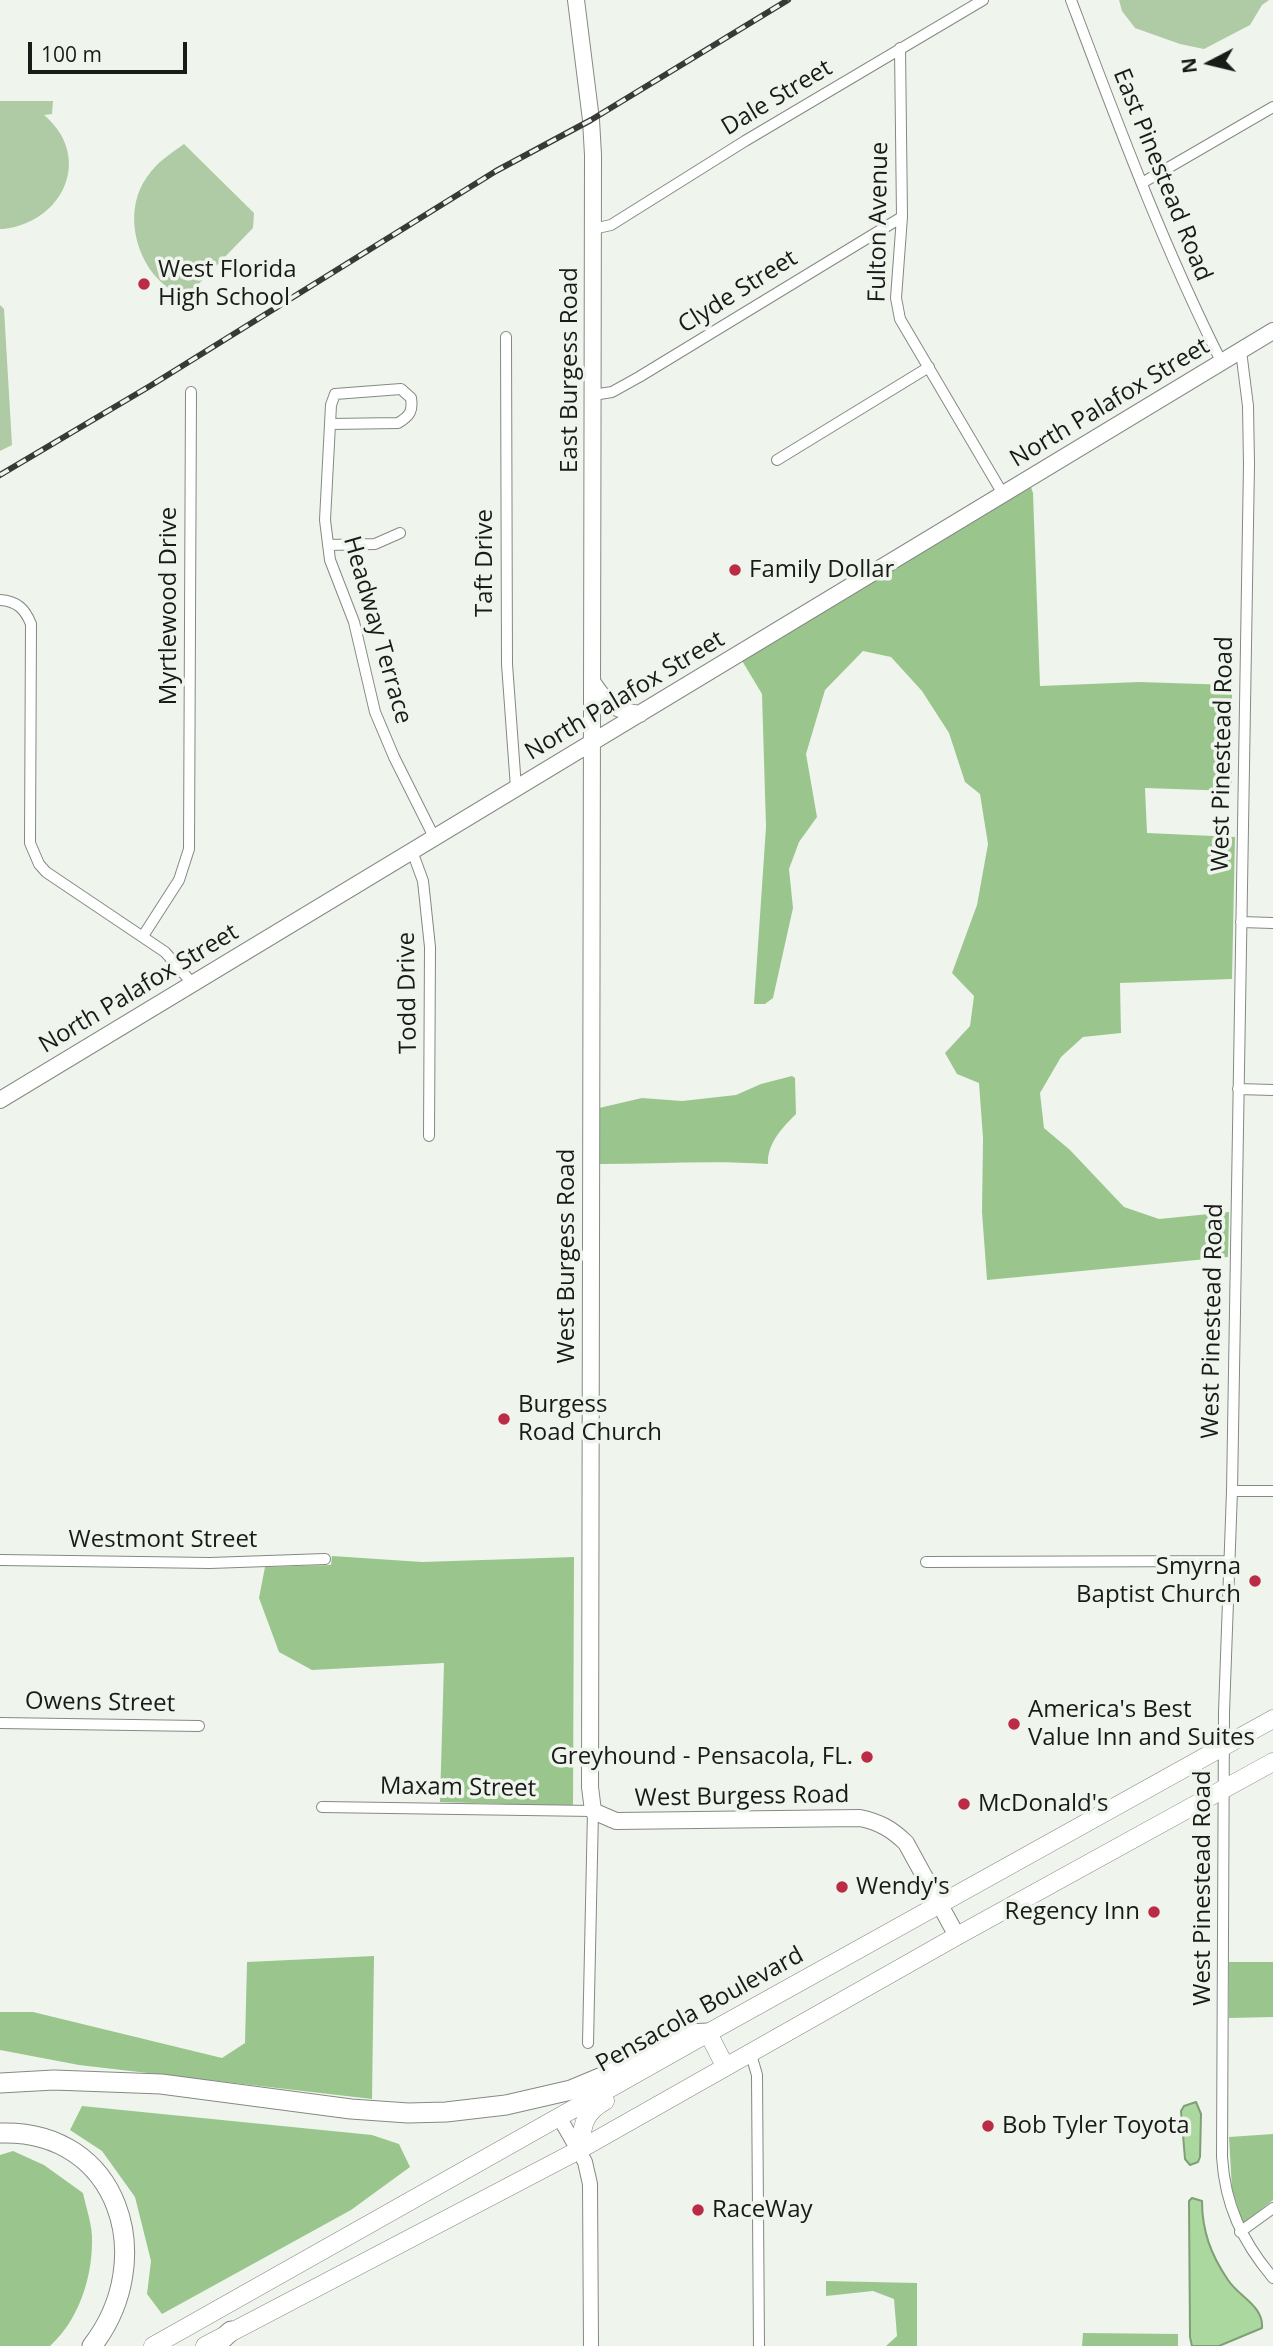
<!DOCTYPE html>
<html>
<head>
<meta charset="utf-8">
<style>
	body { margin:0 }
	#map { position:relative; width:1273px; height:2346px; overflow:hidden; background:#eff5ed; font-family:"Open Sans",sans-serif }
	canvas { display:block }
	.north { position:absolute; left:1175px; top:28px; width:70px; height:70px; -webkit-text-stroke:5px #eff5ed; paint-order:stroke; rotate:263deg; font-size:19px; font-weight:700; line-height:28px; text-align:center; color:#191b18 }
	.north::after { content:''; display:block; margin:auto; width:24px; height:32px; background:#191b18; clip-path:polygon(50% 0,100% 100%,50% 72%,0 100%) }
	.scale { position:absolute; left:28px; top:42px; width:159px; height:32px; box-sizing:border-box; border:4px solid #191b18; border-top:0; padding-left:9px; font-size:21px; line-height:24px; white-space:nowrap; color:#191b18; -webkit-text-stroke:5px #eff5ed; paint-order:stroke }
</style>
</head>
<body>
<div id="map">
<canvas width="1273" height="2346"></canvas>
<div class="north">N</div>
<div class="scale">100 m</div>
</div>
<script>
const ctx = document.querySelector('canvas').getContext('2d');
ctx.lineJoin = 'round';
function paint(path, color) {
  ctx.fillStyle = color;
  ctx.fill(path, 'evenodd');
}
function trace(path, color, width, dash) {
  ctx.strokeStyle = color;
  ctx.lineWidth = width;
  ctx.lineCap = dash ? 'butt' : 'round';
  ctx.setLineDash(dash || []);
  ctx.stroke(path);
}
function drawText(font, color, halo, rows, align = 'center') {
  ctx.font = font + ' "Open Sans",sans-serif';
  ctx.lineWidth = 7;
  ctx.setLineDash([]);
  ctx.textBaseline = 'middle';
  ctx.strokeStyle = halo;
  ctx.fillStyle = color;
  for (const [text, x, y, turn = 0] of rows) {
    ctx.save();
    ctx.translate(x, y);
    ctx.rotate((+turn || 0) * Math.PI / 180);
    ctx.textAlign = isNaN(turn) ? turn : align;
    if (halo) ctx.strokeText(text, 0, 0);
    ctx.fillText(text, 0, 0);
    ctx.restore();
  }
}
paint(new Path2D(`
	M 1119,0 L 1269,0 L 1262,5 L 1250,25 L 1204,49 L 1180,44 L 1135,28 L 1122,11 Z
	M 0,101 L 53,101 L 52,114 L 44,115 C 94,157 63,223 3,229 L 0,229 Z
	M 184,144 L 254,213 L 253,228 L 185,298 C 175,292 165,287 158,279 C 133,253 125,207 147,177 C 157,162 170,154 184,144 Z
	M 0,305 L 4,309 L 12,445 L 0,451 Z`), '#aecba5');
paint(new Path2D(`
	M 1030,484 L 1033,493 L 1040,686 L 1139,682 L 1232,685 L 1232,791 L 1145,788 L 1147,833 L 1235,837 L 1232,979 L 1120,983 L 1121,1033 L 1083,1037 L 1061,1057 L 1040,1093 L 1044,1128 L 1070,1150 L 1124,1207 L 1159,1219 L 1229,1212 L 1228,1257 L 987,1280 L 982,1212 L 983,1138 L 979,1083 L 957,1074 L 945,1053 L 970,1026 L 974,996 L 952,973 L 977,905 L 988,844 L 980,794 L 965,782 L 949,733 L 922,691 L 891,657 L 863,651 L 825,690 L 806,754 L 817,817 L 799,842 L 789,869 L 793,908 L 773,998 L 765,1004 L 754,1004 L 766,827 L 762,694 L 741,659 Z
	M 792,1076 L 795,1078 L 796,1114 C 783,1127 767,1143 768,1164 C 711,1160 656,1164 599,1164 L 599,1108 L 642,1098 L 682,1101 L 736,1095 L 761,1084 Z
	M 332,1556 L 422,1562 L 574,1557 L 573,1806 L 440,1802 L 444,1663 L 312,1670 L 279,1652 L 259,1598 L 265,1567 L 331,1565 Z
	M 374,1956 L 372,2099 L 79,2065 L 0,2050 L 0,2012 L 33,2012 L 222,2058 L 245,2043 L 247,1962 Z
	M 1229,1962 L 1273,1962 L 1273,2017 L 1229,2018 Z
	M 82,2106 L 372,2135 L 399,2144 L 410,2167 L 351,2210 L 162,2314 L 147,2294 L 151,2261 L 135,2197 L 102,2151 L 70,2130 Z
	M 1273,2134 L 1273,2200 L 1243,2224 L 1232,2189 L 1229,2137 Z
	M 13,2151 L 44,2165 L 83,2193 C 86,2208 93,2226 92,2242 C 92,2279 78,2321 50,2346 L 0,2346 L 0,2155 Z
	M 826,2281 L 917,2283 L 917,2346 L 886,2346 L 897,2336 L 894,2299 L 873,2291 L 826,2296 Z
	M 1083,2333 L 1178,2334 L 1178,2346 L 1082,2346 Z`), '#9ac68d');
const water = new Path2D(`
	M 1196,2102 L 1201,2114 L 1200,2157 L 1198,2162 L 1190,2165 L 1185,2159 L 1181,2111 L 1184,2106 Z
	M 1192,2198 L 1202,2201 C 1202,2231 1211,2255 1228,2280 C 1239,2297 1264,2306 1262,2328 L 1219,2346 L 1192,2346 L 1190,2337 L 1189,2201 Z`);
paint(water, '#abd89e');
trace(water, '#7f9f76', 2);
const minor = new Path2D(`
	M 1071,0 C 1117,122 1163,246 1222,363
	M 900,48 L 902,217 L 896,298 L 900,319 L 1003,494
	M 1142,183 L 1273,107
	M 593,229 L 611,225 L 745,141 L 983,0
	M 506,337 L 507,664 L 516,788
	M 1241,351 L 1248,406 L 1249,464 L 1232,1491 L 1224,1712 L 1222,2157 C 1225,2205 1242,2241 1273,2278
	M 593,395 L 612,392 L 639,377 L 902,217
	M 331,424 L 398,423 C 410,416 413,411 411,398 L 401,389 L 335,394 L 331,405 L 325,520 L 330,560 L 354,622 L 375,712 L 394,757 L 434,837
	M 777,460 L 929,367
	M 328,545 L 375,544 L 400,533
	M 0,600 C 17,601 25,609 31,624 L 30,843 L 39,864 L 46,872 L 165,952 L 192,983
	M 412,851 L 423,881 L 430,947 L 429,1136
	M 1241,922 L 1273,923
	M 143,936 L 179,880 L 189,849 L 191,392
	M 1238,1089 L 1273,1090
	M 1232,1491 L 1273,1491
	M 0,1560 L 210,1563 L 325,1559
	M 926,1562 L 1229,1561
	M 0,1723 L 199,1726
	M 322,1807 L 593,1811 L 588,2043
	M 750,2051 L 757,2075 L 759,2346
	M 1240,2232 L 1273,2208`);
const tertiary = new Path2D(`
	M 559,2117 L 585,2162 L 590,2184 L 591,2346`);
const secondary = new Path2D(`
	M 576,0 L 591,120 L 593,155 L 590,1787 L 593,1811 L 616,1821 L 860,1818 C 879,1822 892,1829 906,1843 L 957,1936
	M 593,683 C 606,703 615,711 640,714
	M 0,1100 L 1273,331`);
const primary = new Path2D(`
	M 708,2033 L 725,2066
	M 579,2150 C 583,2126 582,2114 605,2101
	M 153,2346 L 708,2033 L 1273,1719
	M 205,2346 L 579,2150 L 957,1936 L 1273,1762`);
const motorway = new Path2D(`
	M 0,2083 L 54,2080 L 161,2084 L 351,2109 L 408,2113 L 446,2112 L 506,2105 L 571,2090 L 614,2072 L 686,2034 L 708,2033
	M 0,2133 C 120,2129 159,2260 92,2346
	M 215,2346 L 231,2331`);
trace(minor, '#848a83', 12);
trace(tertiary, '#848a83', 16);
trace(secondary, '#848a83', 18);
trace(primary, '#848a83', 19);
trace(motorway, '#848a83', 21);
trace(minor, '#fff', 10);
trace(tertiary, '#fff', 14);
trace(secondary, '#fff', 16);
trace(primary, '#fff', 18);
trace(motorway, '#fff', 19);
const rail = new Path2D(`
	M 0,475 L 150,386 L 496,171 L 591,120 L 788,0`);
trace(rail, '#383a37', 6);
trace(rail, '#eff5ed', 3.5, [10]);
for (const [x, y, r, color] of [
	[144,284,7,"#bc2b45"],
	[735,570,7,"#bc2b45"],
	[504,1419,7,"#bc2b45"],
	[1255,1581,7,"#bc2b45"],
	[1014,1724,7,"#bc2b45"],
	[867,1757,7,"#bc2b45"],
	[964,1804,7,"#bc2b45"],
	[842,1887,7,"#bc2b45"],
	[1154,1912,7,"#bc2b45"],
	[988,2126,7,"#bc2b45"],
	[698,2210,7,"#bc2b45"]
]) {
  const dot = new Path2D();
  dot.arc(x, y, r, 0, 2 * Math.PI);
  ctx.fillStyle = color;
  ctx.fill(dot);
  trace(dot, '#eff5ed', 2.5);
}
drawText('24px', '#191b18', '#eff5ed', [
	["Dale Street",777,98,-31],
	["East Pinestead Road",1162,175,68],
	["Fulton Avenue",879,222,-89],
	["Clyde Street",738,292,-32],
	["East Burgess Road",570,370,-90],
	["North Palafox Street",1110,403,-31],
	["Taft Drive",485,563,-90],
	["Myrtlewood Drive",169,606,-90],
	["Headway Terrace",377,630,74],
	["North Palafox Street",625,696,-31],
	["West Pinestead Road",1223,754,-89],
	["North Palafox Street",139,989,-31],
	["Todd Drive",408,993,-91],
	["West Burgess Road",567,1256,-90],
	["West Pinestead Road",1213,1321,-89],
	["Westmont Street",163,1540],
	["Owens Street",100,1703,1],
	["Maxam Street",458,1788,1],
	["West Burgess Road",742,1797,-1],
	["West Pinestead Road",1203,1888,-90],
	["Pensacola Boulevard",700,2010,-29]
]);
drawText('24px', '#191b18', '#eff5ed', [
	["West Florida",158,270],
	["High School",158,298],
	["Family Dollar",749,570],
	["Burgess",518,1405],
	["Road Church",518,1433],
	["Smyrna",1241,1567,"right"],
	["Baptist Church",1241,1595,"right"],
	["America's Best",1028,1710],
	["Value Inn and Suites",1028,1738],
	["Greyhound - Pensacola, FL.",853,1757,"right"],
	["McDonald's",978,1804],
	["Wendy's",856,1887],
	["Regency Inn",1140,1912,"right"],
	["Bob Tyler Toyota",1002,2126],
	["RaceWay",712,2210]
], 'left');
</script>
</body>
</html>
